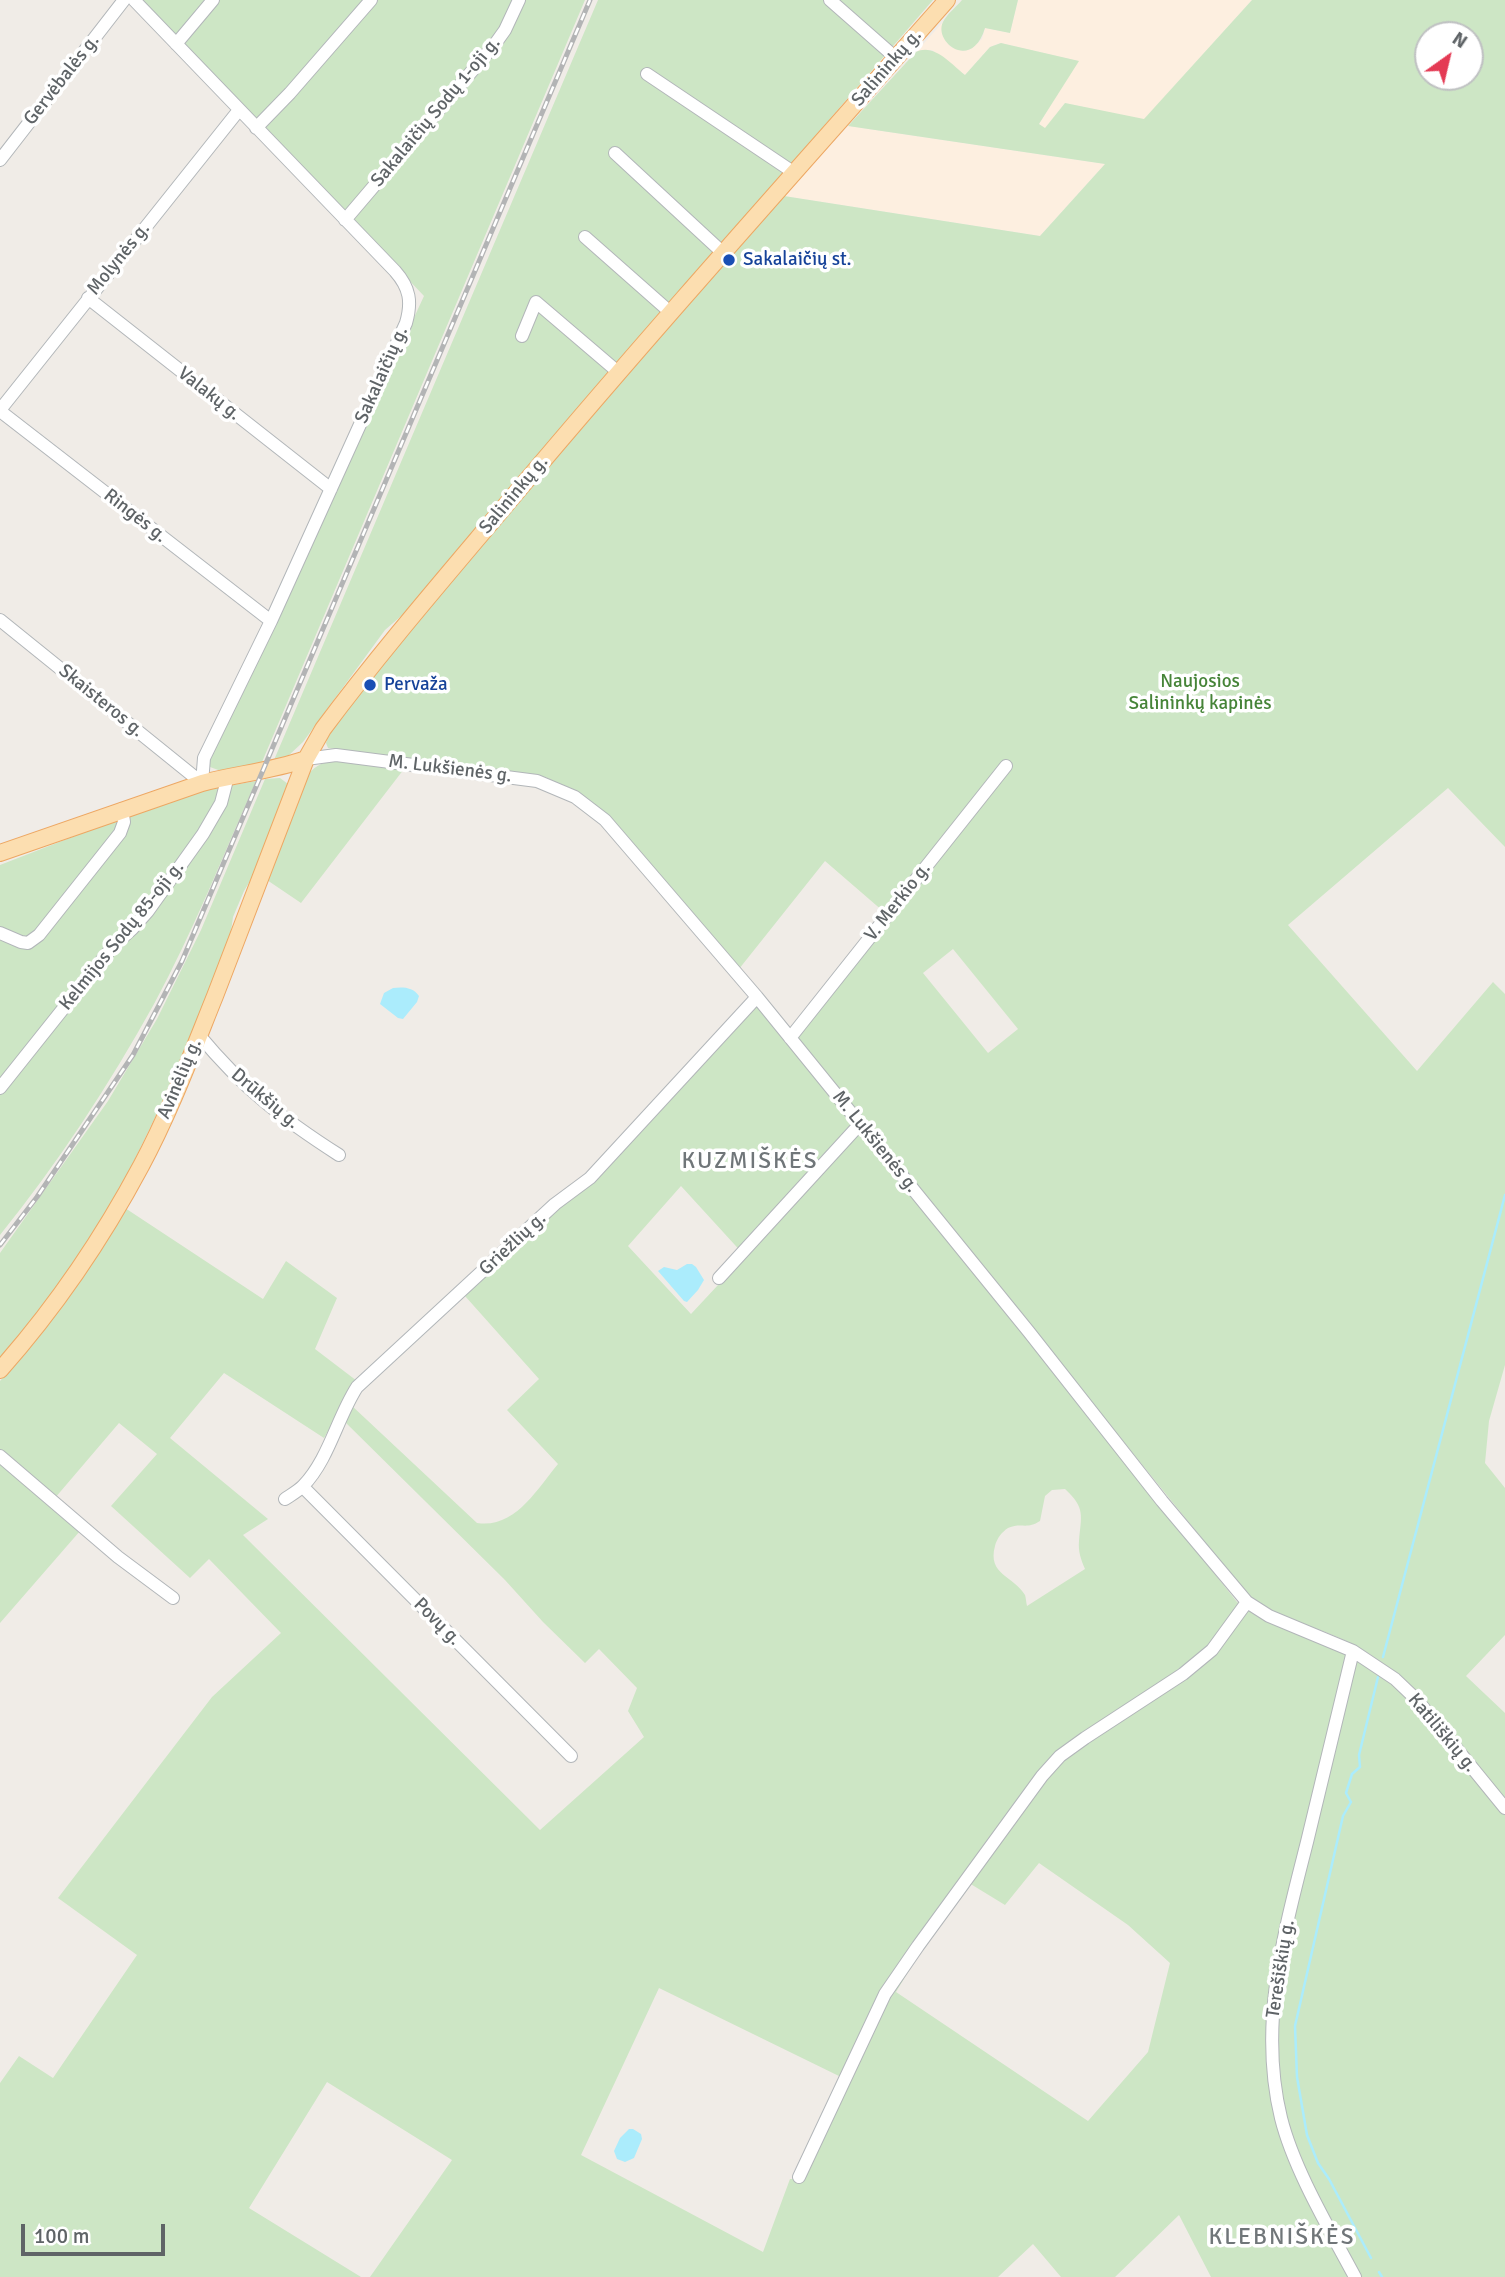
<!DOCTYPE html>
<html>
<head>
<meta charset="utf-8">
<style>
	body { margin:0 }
	#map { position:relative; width:1505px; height:2277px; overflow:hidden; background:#f0ece7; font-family:Signika,sans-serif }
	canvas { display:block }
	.north { position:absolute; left:1414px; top:21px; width:70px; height:70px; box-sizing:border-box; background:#fff; border:2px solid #bfc1c2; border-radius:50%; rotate:34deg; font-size:19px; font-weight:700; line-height:28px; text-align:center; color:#5f6467 }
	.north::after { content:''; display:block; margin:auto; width:24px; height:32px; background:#e43a54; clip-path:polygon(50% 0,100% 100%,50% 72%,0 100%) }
	.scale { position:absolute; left:21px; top:2224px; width:144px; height:32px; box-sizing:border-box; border:4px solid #5f6467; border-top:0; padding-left:9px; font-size:21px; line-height:24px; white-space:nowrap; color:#5f6467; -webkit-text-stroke:5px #fff; paint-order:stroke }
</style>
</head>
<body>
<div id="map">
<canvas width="1505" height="2277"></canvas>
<div class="north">N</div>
<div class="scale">100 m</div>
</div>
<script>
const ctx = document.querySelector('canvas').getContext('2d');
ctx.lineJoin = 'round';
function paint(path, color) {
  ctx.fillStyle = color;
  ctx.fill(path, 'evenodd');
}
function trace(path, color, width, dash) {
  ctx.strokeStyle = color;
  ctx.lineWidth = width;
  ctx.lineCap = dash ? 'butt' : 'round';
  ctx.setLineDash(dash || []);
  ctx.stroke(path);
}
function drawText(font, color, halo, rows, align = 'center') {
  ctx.font = font + ' Signika,sans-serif';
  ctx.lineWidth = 7;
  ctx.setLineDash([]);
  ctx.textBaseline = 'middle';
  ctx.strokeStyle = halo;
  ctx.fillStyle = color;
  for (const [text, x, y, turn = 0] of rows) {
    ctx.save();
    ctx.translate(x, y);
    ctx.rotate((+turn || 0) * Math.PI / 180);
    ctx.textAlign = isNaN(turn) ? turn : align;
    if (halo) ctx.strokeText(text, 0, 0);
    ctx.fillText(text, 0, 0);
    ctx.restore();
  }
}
paint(new Path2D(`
	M 1018,0 L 1252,0 L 1144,120 L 1065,103 L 1045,129 L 1039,124 L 1078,61 L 1000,43 L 990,47 L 965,75 L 932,50 L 921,50 L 916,52 L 943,22 L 942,27 L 945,40 L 951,47 L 963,51 L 971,49 L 982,39 L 985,28 L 1010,33 Z
	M 848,126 L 1105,164 L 1040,236 L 784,196 Z`), '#fdefe0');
paint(new Path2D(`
	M 142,0 L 585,0 L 262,762 L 221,771 L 210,767 L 210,759 L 424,296 Z
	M 598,0 L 933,0 L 542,451 L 408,610 L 385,630 L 303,742 L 287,757 L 274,760 Z
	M 962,0 L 1018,0 L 1010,33 L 985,28 C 972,72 933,42 943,22 C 947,14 956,7 962,0 Z
	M 1252,0 L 1505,0 L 1505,847 L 1448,788 L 1288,925 L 1417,1071 L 1493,982 L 1505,994 L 1505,1365 L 1489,1421 L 1485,1463 L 1505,1488 L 1505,1635 L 1466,1676 L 1505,1713 L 1505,1800 C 1464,1750 1425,1691 1371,1655 C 1334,1630 1288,1623 1251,1599 L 797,1039 L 891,918 L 825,861 L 739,969 L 621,830 L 599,808 L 580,794 L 545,777 L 328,748 L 326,743 L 329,733 L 393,650 L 693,296 L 784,196 L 1040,236 L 1105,164 L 848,126 L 916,52 C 934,43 951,64 965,75 L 990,47 L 1001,43 L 1079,61 L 1039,124 L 1045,128 L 1065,103 L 1144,119 ZM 1428,35 L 1470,35 L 1470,77 L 1428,77 ZM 953,949 L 1018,1029 L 988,1053 L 923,973 Z
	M 332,761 L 404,769 L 301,903 L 267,880 L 306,777 C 314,767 320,763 332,761 Z
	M 280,778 L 288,784 L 288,789 L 259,866 L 244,891 L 233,917 L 229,945 C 180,1062 134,1180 61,1286 C 42,1312 20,1336 0,1361 L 0,1253 L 108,1101 L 157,1019 L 201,930 L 265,779 Z
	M 256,781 C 223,856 193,932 154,1004 C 109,1085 58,1163 0,1235 L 0,865 L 183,794 Z
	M 757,1006 L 956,1248 L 1237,1602 L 1251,1611 L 1332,1645 L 1368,1665 L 1397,1687 L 1422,1712 L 1505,1813 L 1505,2277 L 1211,2277 L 1179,2215 L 1115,2277 L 1061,2277 L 1033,2244 L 998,2277 L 370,2277 L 452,2160 L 327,2082 L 249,2208 L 361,2277 L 0,2277 L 0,2083 L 19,2056 L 53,2078 L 137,1955 L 58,1898 L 212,1697 L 281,1633 L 209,1559 L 190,1578 L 111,1506 L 157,1454 L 119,1423 L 49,1505 L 80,1531 L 0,1623 L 0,1381 L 19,1359 L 125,1208 L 263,1299 L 286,1261 L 337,1298 L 315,1349 L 357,1381 L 324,1438 L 224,1373 L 170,1438 L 268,1519 L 243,1535 L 540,1830 L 644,1737 L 628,1711 L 637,1688 L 599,1649 L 585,1663 L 543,1622 L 505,1580 L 343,1420 L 351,1405 L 477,1523 C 515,1529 537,1489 558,1464 L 507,1410 L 539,1379 L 465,1296 L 556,1208 ZM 681,1186 L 745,1256 L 691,1314 L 628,1246 ZM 1065,1489 C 1086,1508 1081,1516 1079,1541 C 1078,1551 1081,1560 1085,1569 L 1027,1606 C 1026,1602 1026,1598 1025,1595 C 1014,1576 987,1575 995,1546 C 997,1538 1002,1532 1008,1528 C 1022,1522 1026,1530 1040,1521 L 1045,1496 L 1052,1490 ZM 1039,1863 L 1128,1925 L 1170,1963 L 1148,2052 L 1088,2121 L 896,1992 L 928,1939 L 969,1883 L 1005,1905 ZM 659,1988 L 843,2078 L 797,2179 L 790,2179 L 763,2252 L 581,2155 Z`), '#cde6c5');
paint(new Path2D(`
	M 393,988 C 403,987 413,987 419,996 L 417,1002 L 403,1019 L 398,1018 L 380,1004 L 384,993 Z
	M 687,1264 L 692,1264 L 696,1267 L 704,1280 L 698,1290 L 687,1302 L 684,1301 L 658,1271 L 664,1267 L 677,1270 Z
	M 629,2129 L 633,2129 L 641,2134 L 642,2139 L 634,2158 L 625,2162 L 617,2159 L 614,2151 L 620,2138 Z`), '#abecfc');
trace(new Path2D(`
	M 1383,1657 L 1505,1195
	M 1371,2258 L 1329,2179 L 1318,2163 L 1307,2135 L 1297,2077 L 1295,2026 L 1343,1816 L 1351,1802 L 1346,1793 L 1352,1774 L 1360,1767 L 1359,1755 L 1378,1677
	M 1379,2272 L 1382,2277`), '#abecfc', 2.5);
const minor = new Path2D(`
	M 134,0 L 395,271 C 410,288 412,302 406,323 L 271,621 L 204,758 L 202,783
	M 830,0 L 896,58
	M 176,44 L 213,0
	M 647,74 L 793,172
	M 256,128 L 290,93 L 371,0
	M 615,153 L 722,252
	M 0,160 L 124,0
	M 345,220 L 495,44 L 505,30 L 519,0
	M 585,237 L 670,312
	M 88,298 L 331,489
	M 522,336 L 536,302 L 618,372
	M 0,410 L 239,110
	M 0,411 L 271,621
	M 0,620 L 202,783
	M 306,759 L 336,755 L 537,781 L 575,797 L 605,820 L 757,997 L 1029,1332 L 1162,1501 L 1247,1602 L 1269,1616 L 1353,1651 L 1395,1679 L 1417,1700 L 1505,1808
	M 0,933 L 21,942 L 28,943 L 39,935 L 120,833 L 124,822 L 122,809
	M 199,1035 C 243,1088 281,1118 339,1155
	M 790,1038 L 1006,766
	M 0,1088 L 114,945 L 132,929 L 148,911 L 203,834 L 221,803 L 228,776
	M 719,1278 L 860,1124
	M 0,1456 L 118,1557 L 173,1598
	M 303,1487 L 571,1756
	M 285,1499 C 291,1495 298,1491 303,1486 C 329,1459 337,1418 357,1387 L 555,1204 L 590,1178 L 757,997
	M 1353,1651 C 1338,1715 1322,1778 1307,1842 C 1284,1933 1258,2024 1281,2118 C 1294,2170 1330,2230 1355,2277
	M 799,2177 L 885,1994 L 918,1946 L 1042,1776 L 1060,1756 L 1085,1738 L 1183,1674 L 1212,1650 L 1247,1602`);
const major = new Path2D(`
	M 0,853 L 202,783 C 237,774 272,771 306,759
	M 0,1370 C 55,1308 102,1239 141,1166 C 170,1112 192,1053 215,996 C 246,917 276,838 306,759 L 323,729 C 385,646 454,567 521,487 C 660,322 804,162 947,0`);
trace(minor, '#b2b6b9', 14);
trace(major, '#eda763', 18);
trace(minor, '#fff', 12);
trace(major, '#fcdeb0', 16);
const rail = new Path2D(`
	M 0,1245 L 37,1197 L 133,1055 L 182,961 L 590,0`);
trace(rail, '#b3b4b5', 5);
trace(rail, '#fff', 2.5, [8]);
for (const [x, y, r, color] of [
	[729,260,7,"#1a4fb4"],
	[370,685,7,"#1a4fb4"]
]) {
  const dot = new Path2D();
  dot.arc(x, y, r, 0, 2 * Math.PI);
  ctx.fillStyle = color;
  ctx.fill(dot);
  trace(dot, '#fff', 2.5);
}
drawText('19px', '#5f6467', '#fff', [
	["Salininkų g.",887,68,-49],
	["Gervėbalės g.",62,80,-52],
	["Sakalaičių Sodų 1-oji g.",436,112,-50],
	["Molynės g.",119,259,-51],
	["Sakalaičių g.",382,375,-66],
	["Valakų g.",209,394,38],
	["Salininkų g.",514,495,-50],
	["Ringės g.",135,516,38],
	["Skaisteros g.",101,701,39],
	["M. Lukšienės g.",450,769,7],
	["V. Merkio g.",898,902,-52],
	["Kelmijos Sodų 85-oji g.",122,936,-51],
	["Avinėlių g.",180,1079,-67],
	["Drūkšių g.",265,1099,40],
	["M. Lukšienės g.",875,1142,51],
	["Griežlių g.",513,1244,-43],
	["Povų g.",437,1622,45],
	["Katiliškių g.",1442,1733,50],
	["Terešiškių g.",1281,1969,-81]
]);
drawText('19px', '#164399', '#fff', [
	["Sakalaičių st.",743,260],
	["Pervaža",384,685]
], 'left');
drawText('19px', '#468438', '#fff', [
	["Naujosios",1200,682],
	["Salininkų kapinės",1200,704]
]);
ctx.letterSpacing = '2px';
drawText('23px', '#707679', '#fff', [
	["KUZMIŠKĖS",750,1162],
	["KLEBNIŠKĖS",1282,2238]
]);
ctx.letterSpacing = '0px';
</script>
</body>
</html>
